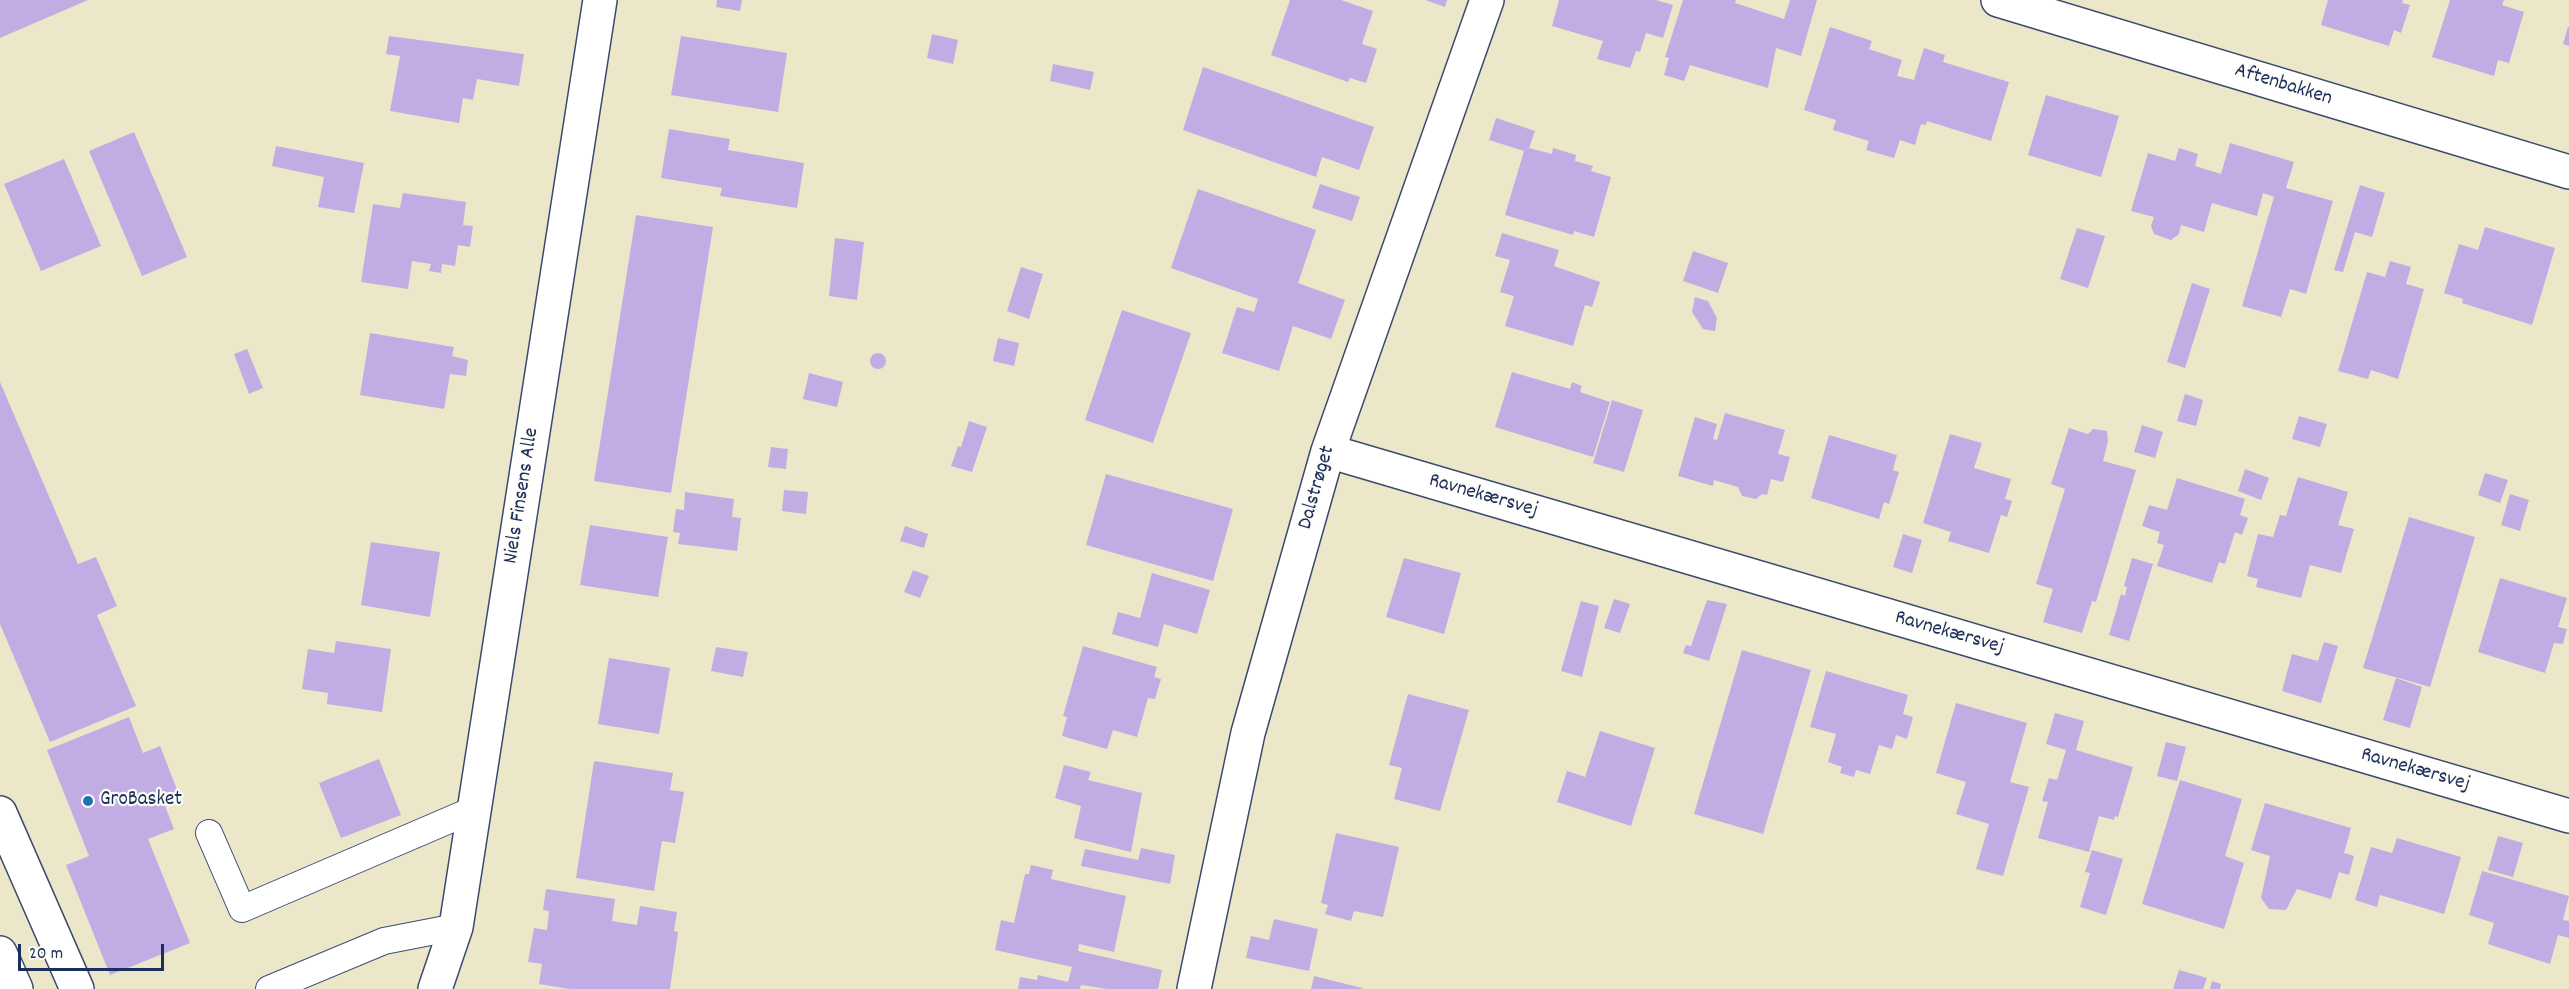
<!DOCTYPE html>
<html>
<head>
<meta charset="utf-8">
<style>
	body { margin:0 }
	#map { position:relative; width:2569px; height:989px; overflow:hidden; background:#ede7ca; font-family:Dekko,sans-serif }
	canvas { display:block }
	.scale { position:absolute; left:18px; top:944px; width:146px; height:27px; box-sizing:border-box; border:3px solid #1b2f5e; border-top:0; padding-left:8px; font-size:18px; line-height:21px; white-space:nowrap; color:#1b2f5e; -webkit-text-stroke:4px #fdfcf7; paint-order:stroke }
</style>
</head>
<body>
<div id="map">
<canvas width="2569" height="989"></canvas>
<div class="scale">20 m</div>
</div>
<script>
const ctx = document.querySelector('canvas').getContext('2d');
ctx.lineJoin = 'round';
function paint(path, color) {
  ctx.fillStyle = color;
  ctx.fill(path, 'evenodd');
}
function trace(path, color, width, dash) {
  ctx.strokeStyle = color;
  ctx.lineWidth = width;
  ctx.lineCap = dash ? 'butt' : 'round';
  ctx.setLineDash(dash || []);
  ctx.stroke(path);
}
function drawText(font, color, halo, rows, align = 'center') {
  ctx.font = font + ' Dekko,sans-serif';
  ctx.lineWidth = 4.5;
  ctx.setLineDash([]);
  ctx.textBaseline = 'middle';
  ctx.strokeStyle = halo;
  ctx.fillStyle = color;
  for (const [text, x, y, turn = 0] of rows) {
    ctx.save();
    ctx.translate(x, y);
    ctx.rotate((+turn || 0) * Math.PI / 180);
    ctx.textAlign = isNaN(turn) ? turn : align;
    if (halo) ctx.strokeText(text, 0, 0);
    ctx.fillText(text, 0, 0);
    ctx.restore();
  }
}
paint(new Path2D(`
	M 0,0 L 88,0 L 0,38 Z
	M 717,0 L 742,0 L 740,11 L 716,7 Z
	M 1290,0 L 1341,0 L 1373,11 L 1362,44 L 1377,49 L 1366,83 L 1350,78 L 1348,82 L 1271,55 Z
	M 1425,0 L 1447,0 L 1445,7 Z
	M 1559,0 L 1656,0 L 1673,5 L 1663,38 L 1646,33 L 1640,52 L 1636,51 L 1630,68 L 1597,59 L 1603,41 L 1552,26 Z
	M 1683,0 L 1736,0 L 1735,3 L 1784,19 L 1790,0 L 1817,0 L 1801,56 L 1776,48 L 1768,88 L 1690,65 L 1684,81 L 1664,75 L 1669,58 L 1665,57 Z
	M 2328,0 L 2403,0 L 2402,3 L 2410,5 L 2401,33 L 2394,30 L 2389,46 L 2321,25 Z
	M 2450,0 L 2504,0 L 2502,5 L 2524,12 L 2509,63 L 2498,60 L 2494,76 L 2432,57 Z
	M 1830,27 L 1872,41 L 1869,49 L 1902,60 L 1897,76 L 1914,80 L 1924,48 L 1945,55 L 1943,62 L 2009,82 L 1991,141 L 1927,121 L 1926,125 L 1921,124 L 1915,145 L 1900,140 L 1894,158 L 1866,150 L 1869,141 L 1833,130 L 1836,120 L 1804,110 Z
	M 2568,27 L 2569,27 L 2569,46 L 2563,44 Z
	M 932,34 L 958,40 L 953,64 L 927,58 Z
	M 389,36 L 524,54 L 519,86 L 477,79 L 473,100 L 463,98 L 459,123 L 390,111 L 400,56 L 386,54 Z
	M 681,36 L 787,53 L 778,112 L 671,95 Z
	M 1053,64 L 1094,72 L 1090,90 L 1050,81 Z
	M 1203,67 L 1374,127 L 1359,170 L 1322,157 L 1316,177 L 1183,130 Z
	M 2046,95 L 2119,116 L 2101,177 L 2028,155 Z
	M 1496,118 L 1535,131 L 1529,148 L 1552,154 L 1553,148 L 1576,155 L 1575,161 L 1593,166 L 1591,171 L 1611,177 L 1594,237 L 1574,231 L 1573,235 L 1505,215 L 1524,151 L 1489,140 Z
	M 669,129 L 730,139 L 728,150 L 804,163 L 797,208 L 720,196 L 722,188 L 661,178 Z
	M 134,132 L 187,257 L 142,276 L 89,151 Z
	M 2230,143 L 2294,162 L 2286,188 L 2333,201 L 2306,294 L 2290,289 L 2281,317 L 2242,306 L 2274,197 L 2263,193 L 2257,216 L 2212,203 L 2204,232 L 2181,225 L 2179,234 L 2171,240 L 2154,234 L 2151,226 L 2154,217 L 2131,211 L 2148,153 L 2175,161 L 2179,148 L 2198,154 L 2195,166 L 2221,174 Z
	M 276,146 L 364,163 L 354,213 L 318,207 L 324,177 L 272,166 Z
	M 64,159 L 101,246 L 41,271 L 4,184 Z
	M 1320,184 L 1360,197 L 1352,221 L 1312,208 Z
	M 2360,185 L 2385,193 L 2372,237 L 2355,232 L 2343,272 L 2334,270 Z
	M 1198,189 L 1316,230 L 1298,283 L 1345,300 L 1331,339 L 1293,326 L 1279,371 L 1222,353 L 1237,307 L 1254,312 L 1258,299 L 1171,268 Z
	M 403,193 L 466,202 L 463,225 L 473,226 L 470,247 L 458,245 L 455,266 L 442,264 L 441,273 L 429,271 L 431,264 L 412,261 L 408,289 L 361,282 L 373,204 L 400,208 Z
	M 636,215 L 713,227 L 671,493 L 594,481 Z
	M 2485,227 L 2555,248 L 2532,325 L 2462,303 L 2463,299 L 2444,293 L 2459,244 L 2478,250 Z
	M 2077,228 L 2105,236 L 2088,288 L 2060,279 Z
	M 1502,233 L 1559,250 L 1554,266 L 1600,282 L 1592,307 L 1585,305 L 1573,346 L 1505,326 L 1514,296 L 1500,292 L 1510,260 L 1495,256 Z
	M 835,238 L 864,242 L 857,300 L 829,296 Z
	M 1693,251 L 1728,263 L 1718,293 L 1683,281 Z
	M 2390,261 L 2411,267 L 2406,284 L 2424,289 L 2398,379 L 2371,370 L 2368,379 L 2338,371 L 2367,272 L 2385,277 Z
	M 1021,267 L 1043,274 L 1029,319 L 1007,311 Z
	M 2192,283 L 2210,289 L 2185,368 L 2167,362 Z
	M 1695,297 L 1708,301 L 1717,318 L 1715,331 L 1703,329 L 1692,312 Z
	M 1122,310 L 1191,333 L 1153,443 L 1085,420 Z
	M 370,333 L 454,347 L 452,356 L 468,360 L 466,376 L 450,374 L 444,409 L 360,395 Z
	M 998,338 L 1019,343 L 1014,366 L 993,361 Z
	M 247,349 L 263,388 L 249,394 L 234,354 Z
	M870 361a8 8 0 1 1 16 0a8 8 0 1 1-16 0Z
	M 1512,372 L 1570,389 L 1572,382 L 1582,386 L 1580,392 L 1610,402 L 1593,457 L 1495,427 Z
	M 809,373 L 843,382 L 837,407 L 803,399 Z
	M 0,382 L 78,564 L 96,557 L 117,606 L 97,615 L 136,706 L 50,742 L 0,624 Z
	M 2185,394 L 2203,400 L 2196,426 L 2177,421 Z
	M 1612,400 L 1643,410 L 1624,472 L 1593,463 Z
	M 1725,413 L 1785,430 L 1778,454 L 1790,457 L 1783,482 L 1771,479 L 1767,495 L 1762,494 L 1756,499 L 1742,496 L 1738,487 L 1714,480 L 1713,486 L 1678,476 L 1695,417 L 1717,424 L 1713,439 L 1717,440 Z
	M 2299,416 L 2327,424 L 2320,447 L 2292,439 Z
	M 969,421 L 987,427 L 972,472 L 951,466 L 958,446 L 961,447 Z
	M 2142,425 L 2163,432 L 2155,458 L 2134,452 Z
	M 2069,428 L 2088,434 L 2093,429 L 2107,431 L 2108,441 L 2103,461 L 2136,470 L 2096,602 L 2092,601 L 2082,633 L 2043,622 L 2053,589 L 2036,584 L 2065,489 L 2051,484 Z
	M 1950,434 L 1982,443 L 1974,468 L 2011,479 L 2005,499 L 2012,501 L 2007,517 L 2001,515 L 1989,553 L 1948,541 L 1951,532 L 1923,523 Z
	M 1829,435 L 1897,455 L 1893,470 L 1899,472 L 1889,504 L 1884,502 L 1879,519 L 1811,498 Z
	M 771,447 L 788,449 L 786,469 L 768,467 Z
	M 2245,469 L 2269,478 L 2261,500 L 2238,491 Z
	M 2485,473 L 2508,480 L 2500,503 L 2478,495 Z
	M 1106,474 L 1233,509 L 1213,581 L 1086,545 Z
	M 2298,477 L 2348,492 L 2338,525 L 2354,529 L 2341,573 L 2310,565 L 2301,598 L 2256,587 L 2258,579 L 2247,576 L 2258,534 L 2273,537 L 2280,515 L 2286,516 Z
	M 2177,478 L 2245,499 L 2240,515 L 2248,518 L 2242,535 L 2235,532 L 2225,564 L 2219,562 L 2212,583 L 2157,566 L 2164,545 L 2157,543 L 2160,532 L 2142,526 L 2149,505 L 2167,510 Z
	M 784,490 L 808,492 L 806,514 L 782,511 Z
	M 685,492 L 734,499 L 732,517 L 741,518 L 737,551 L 678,544 L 680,533 L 673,532 L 676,509 L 684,510 Z
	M 2510,494 L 2529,500 L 2520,531 L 2501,525 Z
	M 2409,517 L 2475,537 L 2430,687 L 2363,668 Z
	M 590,525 L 668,537 L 658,597 L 580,585 Z
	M 905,526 L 928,534 L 924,548 L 900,541 Z
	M 1903,534 L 1922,540 L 1912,573 L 1893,567 Z
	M 371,542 L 440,552 L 430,617 L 361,605 Z
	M 1404,558 L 1461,573 L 1444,634 L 1386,617 Z
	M 2132,558 L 2153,564 L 2129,641 L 2109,635 L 2121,594 L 2125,596 L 2127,587 L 2124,586 Z
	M 913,570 L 929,576 L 920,598 L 904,592 Z
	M 1152,573 L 1210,590 L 1197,634 L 1164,624 L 1158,647 L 1112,634 L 1118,612 L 1140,618 Z
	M 2500,578 L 2567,598 L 2558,627 L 2567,629 L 2563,644 L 2554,643 L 2545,673 L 2478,652 Z
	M 1614,599 L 1630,604 L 1620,633 L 1604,628 Z
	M 1707,600 L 1727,604 L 1709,661 L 1683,653 L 1686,645 L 1691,646 Z
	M 1581,601 L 1599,606 L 1582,677 L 1561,671 Z
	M 336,641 L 391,649 L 382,712 L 327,704 L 328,693 L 302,689 L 308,649 L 334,653 Z
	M 2324,642 L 2338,646 L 2321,703 L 2282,691 L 2292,654 L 2318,661 Z
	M 1083,646 L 1157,667 L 1154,677 L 1161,679 L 1155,699 L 1148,698 L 1137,737 L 1113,730 L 1107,749 L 1062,736 L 1067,717 L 1063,716 Z
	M 716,647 L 748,652 L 743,677 L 711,671 Z
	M 1742,650 L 1811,670 L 1763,834 L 1694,814 Z
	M 609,658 L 670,668 L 659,734 L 598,724 Z
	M 1826,671 L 1908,695 L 1903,714 L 1913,717 L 1907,739 L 1896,735 L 1892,749 L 1879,745 L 1870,774 L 1856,770 L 1854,777 L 1840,773 L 1842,767 L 1828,762 L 1836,734 L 1810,727 Z
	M 2396,678 L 2422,687 L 2410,728 L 2383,720 Z
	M 1408,694 L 1469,710 L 1440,811 L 1394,799 L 1402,768 L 1389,765 Z
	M 1956,703 L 2027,723 L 2010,782 L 2029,787 L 2003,876 L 1976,869 L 1989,824 L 1956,814 L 1966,782 L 1936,773 Z
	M 2055,713 L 2084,721 L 2076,750 L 2133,767 L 2118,817 L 2115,816 L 2114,820 L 2099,816 L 2089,852 L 2038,838 L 2048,802 L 2042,801 L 2049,778 L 2057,780 L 2066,750 L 2046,744 Z
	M 129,717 L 143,753 L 160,746 L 178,792 L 162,798 L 174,829 L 148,839 L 190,943 L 110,975 L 66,865 L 89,856 L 47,750 Z
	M 1600,731 L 1655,748 L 1631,826 L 1557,802 L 1567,771 L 1585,777 Z
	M 2166,742 L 2186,747 L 2177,781 L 2157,776 Z
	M 379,759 L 401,815 L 341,838 L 319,783 Z
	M 594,761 L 673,773 L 670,790 L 684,792 L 675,843 L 662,841 L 654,891 L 576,878 Z
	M 1064,765 L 1091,772 L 1088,780 L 1142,793 L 1131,852 L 1074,838 L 1081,806 L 1055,798 Z
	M 2180,780 L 2242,799 L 2225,856 L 2244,863 L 2224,929 L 2142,904 Z
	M 2265,803 L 2351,828 L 2344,853 L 2354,856 L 2349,875 L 2339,872 L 2331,899 L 2297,889 L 2286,910 L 2269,909 L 2261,898 L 2270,856 L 2251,850 Z
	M 1336,833 L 1399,847 L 1383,917 L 1354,911 L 1351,921 L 1325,914 L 1328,905 L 1321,903 Z
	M 2498,836 L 2523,843 L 2513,877 L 2488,870 Z
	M 2397,838 L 2461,857 L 2444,914 L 2380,895 L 2377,907 L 2355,900 L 2371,847 L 2392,853 Z
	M 1141,848 L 1175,855 L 1170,884 L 1081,866 L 1085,849 L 1138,860 Z
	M 2092,850 L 2123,859 L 2106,915 L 2080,907 L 2090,873 L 2085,872 Z
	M 1031,865 L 1053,870 L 1051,879 L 1126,896 L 1114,952 L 1079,944 L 1078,951 L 1162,970 L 1158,989 L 1107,989 L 1081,985 L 1080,989 L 1018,989 L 1020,977 L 1037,980 L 1038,975 L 1068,982 L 1072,967 L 995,950 L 1001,920 L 1014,923 L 1025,874 L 1029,874 Z
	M 2482,871 L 2569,896 L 2563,920 L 2569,921 L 2569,938 L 2558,935 L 2550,964 L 2488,944 L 2494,923 L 2469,915 Z
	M 546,889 L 615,899 L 612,921 L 637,925 L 640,906 L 677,912 L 674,931 L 678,932 L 670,989 L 570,989 L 539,984 L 542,964 L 528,962 L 534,928 L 547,930 L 549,911 L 543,910 Z
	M 1274,919 L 1318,929 L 1309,971 L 1246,958 L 1251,936 L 1269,940 Z
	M 2179,970 L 2207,978 L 2203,989 L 2173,989 Z
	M 1314,976 L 1362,988 L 1362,989 L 1311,989 Z
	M 2212,981 L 2221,984 L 2220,989 L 2210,989 Z`), '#c1ade3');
const service = new Path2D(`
	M 209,833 L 242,909 L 475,809
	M 269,989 L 384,941 L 456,927`);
const minor = new Path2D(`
	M 1998,0 L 2569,172
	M 1328,451 L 2569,816
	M 435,989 L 456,927 L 600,0
	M 1194,989 L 1248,733 L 1328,451 L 1487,0`);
const tertiary = new Path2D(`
	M 0,813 L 77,989
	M 0,953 L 16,989`);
trace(service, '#3a4b6e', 28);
trace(minor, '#3a4b6e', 36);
trace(tertiary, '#3a4b6e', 36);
trace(service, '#fff', 26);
trace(minor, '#fff', 33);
trace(tertiary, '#fff', 33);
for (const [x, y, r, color] of [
	[88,801,6,"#1f6fb2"]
]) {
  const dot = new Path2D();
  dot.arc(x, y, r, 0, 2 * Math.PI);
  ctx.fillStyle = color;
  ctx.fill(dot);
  trace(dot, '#fdfcf7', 2);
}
drawText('21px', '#1b2f5e', '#fdfcf7', [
	["Aftenbakken",2283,86,17],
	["Dalstrøget",1318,488,-74],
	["Niels Finsens Alle",523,496,-81],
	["Ravnekærsvej",1483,497,16],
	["Ravnekærsvej",1949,634,16],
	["Ravnekærsvej",2415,771,16]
]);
drawText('21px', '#1b2f5e', '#fdfcf7', [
	["GroBasket",100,801]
], 'left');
</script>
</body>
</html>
